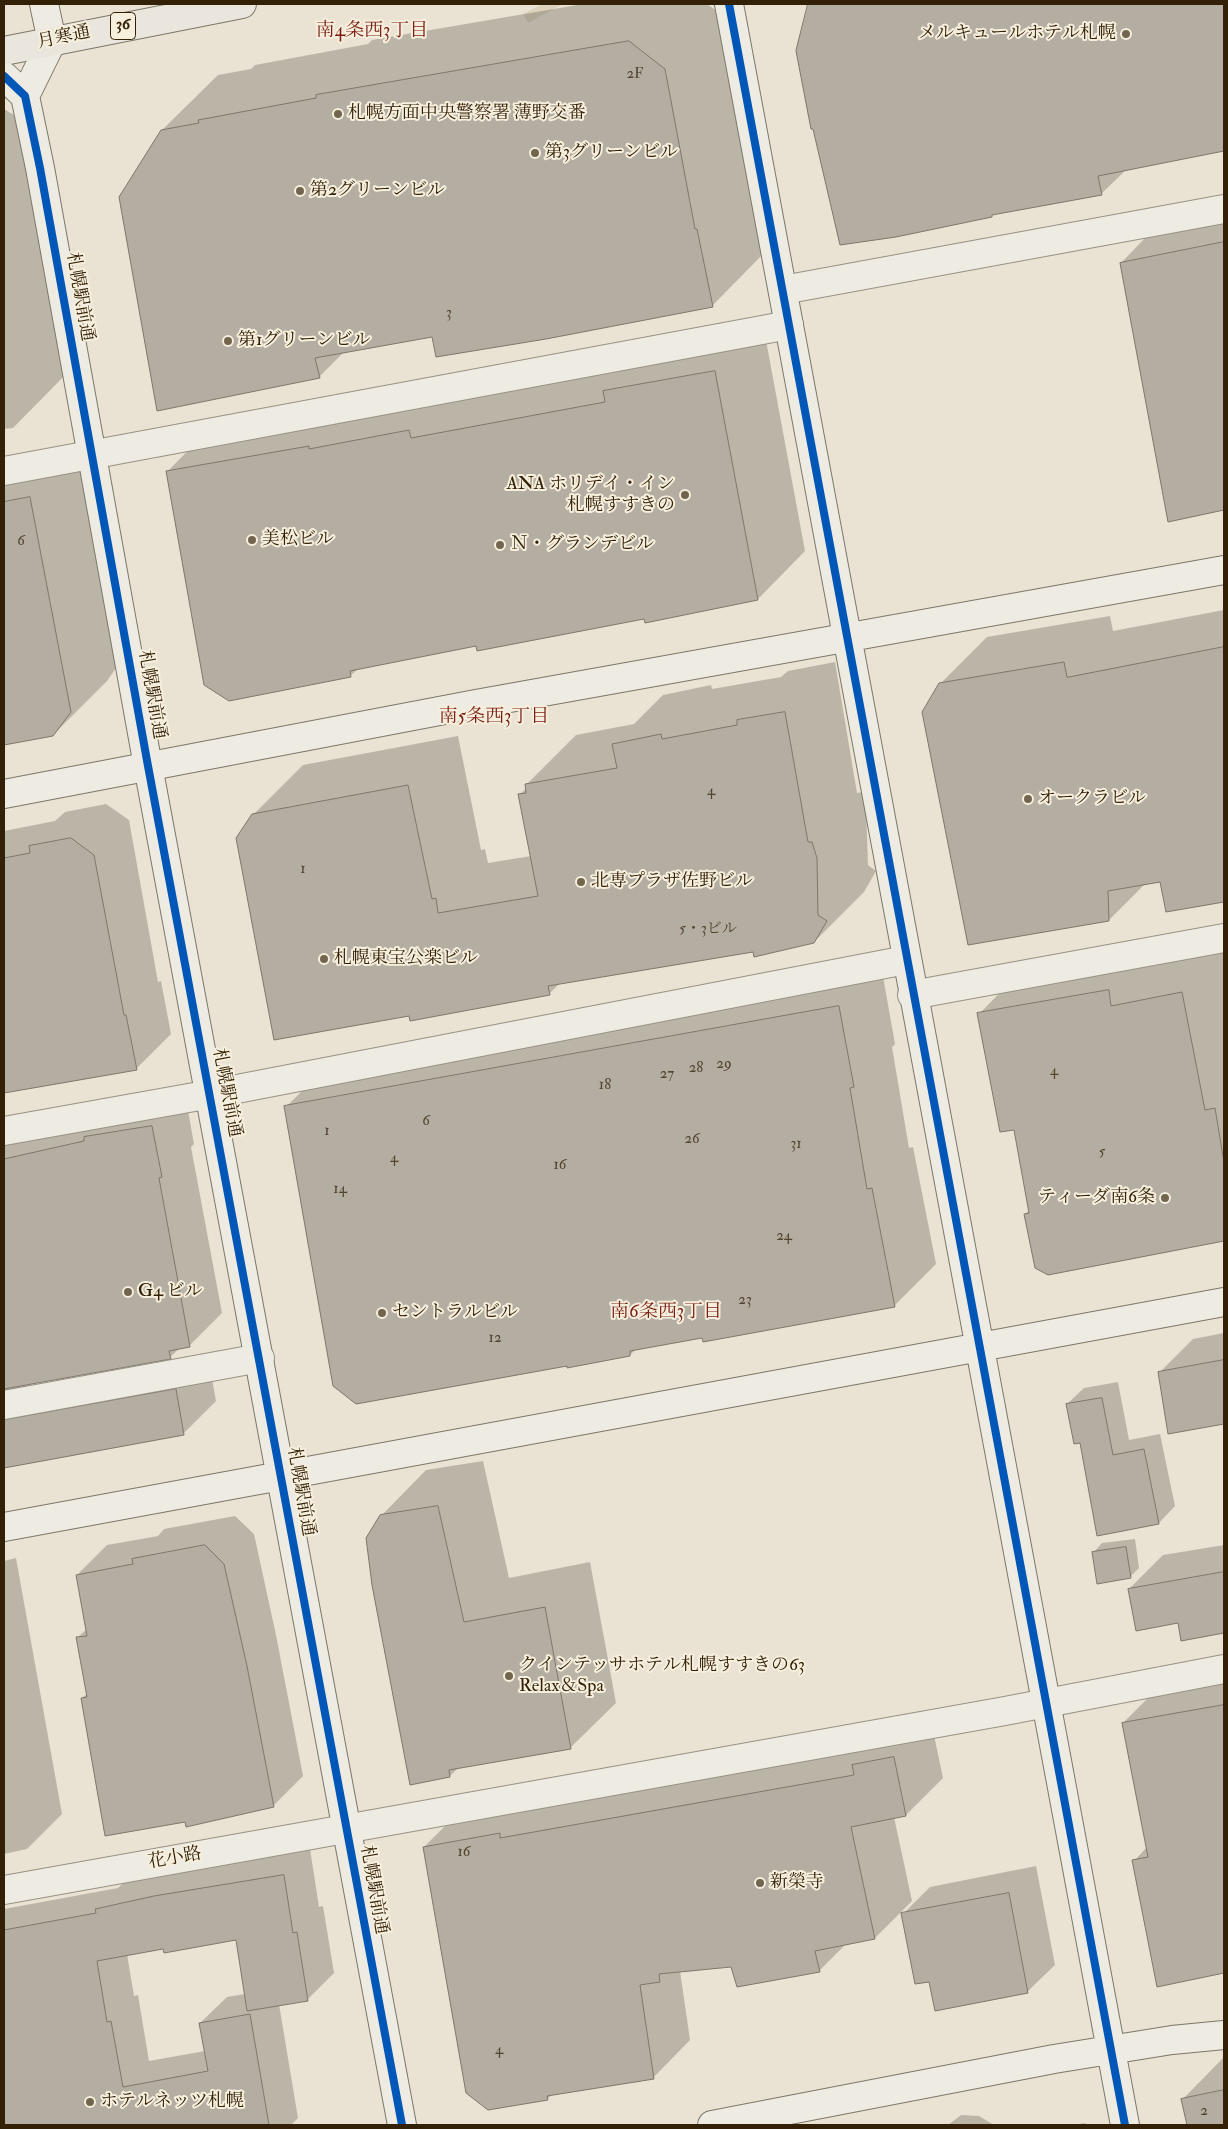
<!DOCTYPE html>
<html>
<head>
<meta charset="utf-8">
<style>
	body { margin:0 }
	#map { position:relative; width:1228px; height:2129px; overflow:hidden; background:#eae3d3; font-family:"IM FELL Double Pica",serif }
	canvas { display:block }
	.frame { position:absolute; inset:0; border:5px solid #322107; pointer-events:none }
</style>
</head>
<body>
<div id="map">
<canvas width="1228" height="2129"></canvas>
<div class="frame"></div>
</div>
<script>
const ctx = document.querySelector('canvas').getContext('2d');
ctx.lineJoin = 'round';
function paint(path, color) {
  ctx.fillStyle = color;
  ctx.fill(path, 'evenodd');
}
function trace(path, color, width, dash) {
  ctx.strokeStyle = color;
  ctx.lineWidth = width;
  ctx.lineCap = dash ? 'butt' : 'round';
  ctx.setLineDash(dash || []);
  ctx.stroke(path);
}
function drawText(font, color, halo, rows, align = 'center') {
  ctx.font = font + ' "IM FELL Double Pica","Noto Serif JP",serif';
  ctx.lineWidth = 4;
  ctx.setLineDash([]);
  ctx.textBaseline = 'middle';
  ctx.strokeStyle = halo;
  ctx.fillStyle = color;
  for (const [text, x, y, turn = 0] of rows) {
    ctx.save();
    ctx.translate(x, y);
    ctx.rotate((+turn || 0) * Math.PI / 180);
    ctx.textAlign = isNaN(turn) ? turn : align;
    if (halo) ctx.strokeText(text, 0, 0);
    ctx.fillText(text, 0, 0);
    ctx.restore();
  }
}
paint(new Path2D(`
	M 542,4 L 563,4 L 528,23 L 523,14 Z`), '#ddd2bc');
paint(new Path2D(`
	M 583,4 L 707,4 L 720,13 L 767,250 L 712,306 L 433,336 L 345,351 L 319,377 L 162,130 L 218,75 L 251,69 L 255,65 L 368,44 L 372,40 Z
	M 809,4 L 1224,4 L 1224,150 L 1126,170 L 1101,194 L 994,213 L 992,216 L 797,52 Z
	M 4,109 L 39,130 L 79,361 L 13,428 L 4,429 Z
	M 1224,222 L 1224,509 L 1169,520 L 1121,263 L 1146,237 Z
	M 763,324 L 805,551 L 758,599 L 477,645 L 359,668 L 350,676 L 168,471 L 215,423 Z
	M 84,444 L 123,658 L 107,681 L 53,735 L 4,743 L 4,459 Z
	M 1224,610 L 1224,901 L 1167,911 L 1161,881 L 1145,884 L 1109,920 L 940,684 L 987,637 L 1110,616 L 1113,631 Z
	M 835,662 L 857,793 L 862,792 L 866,808 L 868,865 L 876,871 L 864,892 L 814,942 L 560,983 L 549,994 L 410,1014 L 253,815 L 303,765 L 458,736 L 481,850 L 485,849 L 488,863 L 531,856 L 519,795 L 527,788 L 526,785 L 576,735 L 634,724 L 663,695 L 711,685 L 712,689 L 781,677 L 788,671 Z
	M 106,804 L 129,820 L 158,982 L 161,981 L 171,1034 L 136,1069 L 4,1093 L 4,831 L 55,821 L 65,812 Z
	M 1164,936 L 1224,940 L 1224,1240 L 1048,1273 L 1025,1214 L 1030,1210 L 1015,1128 L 979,1014 L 1034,958 Z
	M 881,965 L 895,1044 L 892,1047 L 909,1148 L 913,1147 L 936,1264 L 894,1306 L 703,1336 L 636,1349 L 630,1355 L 286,1107 L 328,1065 Z
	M 185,1094 L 194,1144 L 191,1147 L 222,1313 L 189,1346 L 180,1348 L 170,1357 L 26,1384 L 32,1388 L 208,1357 L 216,1401 L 183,1434 L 4,1467 L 4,1133 Z
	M 1224,1333 L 1224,1423 L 1169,1433 L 1159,1373 L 1193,1339 Z
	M 1118,1382 L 1129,1440 L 1160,1434 L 1175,1506 L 1159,1523 L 1081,1442 L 1067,1404 L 1084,1388 Z
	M 483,1461 L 509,1578 L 590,1562 L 616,1703 L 570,1748 L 459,1767 L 450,1776 L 381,1516 L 426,1470 Z
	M 235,1516 L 254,1534 L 276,1635 L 303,1776 L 273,1806 L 186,1820 L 82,1698 L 88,1693 L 78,1637 L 87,1629 L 77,1575 L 107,1545 L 158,1536 L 164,1529 Z
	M 1135,1539 L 1139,1568 L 1130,1577 L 1093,1553 L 1102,1543 Z
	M 1224,1545 L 1224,1632 L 1182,1640 L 1179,1621 L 1129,1589 L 1163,1555 Z
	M 16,1558 L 62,1814 L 27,1849 L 4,1854 L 4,1561 Z
	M 1224,1681 L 1224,1972 L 1158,1985 L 1134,1861 L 1147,1847 L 1123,1723 L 1152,1694 Z
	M 931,1721 L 943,1778 L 906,1815 L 894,1817 L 912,1901 L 875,1938 L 846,1944 L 819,1971 L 732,1965 L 680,1971 L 690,2040 L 653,2078 L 553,2094 L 547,2099 L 424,1847 L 461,1810 Z
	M 310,1849 L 319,1907 L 323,1906 L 334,1973 L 307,2000 L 279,2004 L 298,2118 L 291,2125 L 4,2125 L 4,1909 L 118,1888 L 123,1883 L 182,1870 ZM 237,1938 L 245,1994 L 227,1997 L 200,2023 L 205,2051 L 149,2061 L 138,1995 L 134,1996 L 127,1954 Z
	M 1036,1866 L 1055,1965 L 1027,1992 L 930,1980 L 903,1914 L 930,1887 Z
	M 1224,2057 L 1224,2125 L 1188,2125 L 1183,2099 Z
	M 961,2115 L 979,2116 L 994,2125 L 948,2125 Z
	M 1085,2123 L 1086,2125 L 1072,2125 Z`), '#0003');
const building = new Path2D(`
	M 808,4 L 1224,4 L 1224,151 L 1098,176 L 1102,195 L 992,215 L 992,217 L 896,237 L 840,245 L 813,129 L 811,129 L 796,51 Z
	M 629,41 L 665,69 L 695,229 L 697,229 L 713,307 L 546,339 L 436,357 L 432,337 L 315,358 L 320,378 L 157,411 L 119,197 L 161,130 L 199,123 L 198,120 L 316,98 L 316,95 Z
	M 1224,242 L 1224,510 L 1168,522 L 1120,263 Z
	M 715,371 L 758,600 L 645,623 L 644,619 L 477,651 L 476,646 L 350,671 L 351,677 L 229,701 L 204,685 L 166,471 L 309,446 L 309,449 L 409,430 L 411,438 L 605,402 L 603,391 Z
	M 30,497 L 71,712 L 53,736 L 4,745 L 4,502 Z
	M 1224,647 L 1224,902 L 1166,912 L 1160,882 L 1108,891 L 1109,921 L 968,945 L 922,712 L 939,683 L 1064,662 L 1067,677 Z
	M 785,712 L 808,842 L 812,842 L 817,858 L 818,915 L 827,921 L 814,943 L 754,957 L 753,952 L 548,986 L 550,995 L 410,1021 L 409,1016 L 274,1040 L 236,838 L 252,814 L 408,785 L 432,899 L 436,898 L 438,913 L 538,896 L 518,794 L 526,793 L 525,784 L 617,768 L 612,744 L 661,734 L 662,739 L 737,725 L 737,720 Z
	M 71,838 L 94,855 L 124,1015 L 126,1015 L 137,1070 L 4,1093 L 4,858 L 30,853 L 29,846 Z
	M 1109,990 L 1111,1006 L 1182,992 L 1205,1110 L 1215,1108 L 1224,1162 L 1224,1241 L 1048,1275 L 1035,1268 L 1024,1214 L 1029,1213 L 1014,1130 L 1000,1132 L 977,1013 Z
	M 839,1006 L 854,1087 L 850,1088 L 867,1189 L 872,1188 L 895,1307 L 703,1342 L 702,1338 L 630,1351 L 630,1356 L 567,1368 L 567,1366 L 356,1404 L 333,1386 L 284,1106 Z
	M 152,1126 L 162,1177 L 159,1178 L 190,1347 L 169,1351 L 171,1359 L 4,1389 L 4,1159 L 84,1141 L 84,1137 Z
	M 1224,1360 L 1224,1424 L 1168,1434 L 1158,1372 Z
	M 176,1389 L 184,1435 L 4,1468 L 4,1420 Z
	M 1102,1398 L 1113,1455 L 1144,1449 L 1159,1524 L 1097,1536 L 1080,1443 L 1074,1444 L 1066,1404 Z
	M 438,1506 L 464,1622 L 545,1607 L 571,1749 L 449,1770 L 450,1777 L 410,1785 L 372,1585 L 366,1538 L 380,1515 Z
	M 205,1545 L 224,1564 L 247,1666 L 274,1807 L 186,1827 L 185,1822 L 105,1836 L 81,1698 L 87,1697 L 76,1637 L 87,1636 L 76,1575 L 133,1564 L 132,1559 Z
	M 1126,1547 L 1131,1578 L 1097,1584 L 1092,1552 Z
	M 1224,1572 L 1224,1633 L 1181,1641 L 1178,1623 L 1136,1631 L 1128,1589 Z
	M 1224,1705 L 1224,1973 L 1157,1987 L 1132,1860 L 1148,1857 L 1122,1723 Z
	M 894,1757 L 906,1816 L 851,1827 L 875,1939 L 815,1951 L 820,1972 L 737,1987 L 731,1967 L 659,1974 L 660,1982 L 640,1985 L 654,2079 L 547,2096 L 548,2100 L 488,2110 L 466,2093 L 423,1847 L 500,1833 L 500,1838 L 854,1775 L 852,1765 Z
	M 284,1875 L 293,1933 L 297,1932 L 308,2001 L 247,2011 L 236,1940 L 164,1953 L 163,1949 L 97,1961 L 107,2022 L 111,2021 L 123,2087 L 208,2071 L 199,2023 L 250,2014 L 269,2125 L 4,2125 L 4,1930 L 96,1913 L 95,1909 L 154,1896 Z
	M 1009,1893 L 1028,1993 L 935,2011 L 929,1982 L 915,1984 L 901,1913 Z
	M 1224,2090 L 1224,2125 L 1187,2125 L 1181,2099 Z`);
paint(building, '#b4aea2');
trace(building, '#7d776a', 1);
const street = new Path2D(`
	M 783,290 L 1224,209
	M 4,471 L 789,325
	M 912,995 L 1224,938
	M 4,1131 L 211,1094 L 906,960
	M 4,1405 L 260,1358
	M 4,1890 L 1005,1711 L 1224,1669`);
const secondary = new Path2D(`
	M 729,4 L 1125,2125
	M 4,76 L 25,96 L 40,168 L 148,766 L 402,2125
	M 25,96 L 52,41 L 44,4
	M 4,794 L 476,704 L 1224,570
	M 4,1527 L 1224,1302
	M 712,2125 L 1054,2059 L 1172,2040 L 1224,2035`);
const highway = new Path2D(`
	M 4,51 L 242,4`);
trace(street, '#989285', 30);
trace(secondary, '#7d776a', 30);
trace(highway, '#7d776a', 30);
trace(street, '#eeebe2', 28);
trace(secondary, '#eeebe2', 28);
trace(highway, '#ebe6dd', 28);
trace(new Path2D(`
	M 729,4 L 1125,2125
	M 4,76 L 25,96 L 40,168 L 148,766 L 402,2125`), '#0057b8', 8);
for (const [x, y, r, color] of [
	[1126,34,5,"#72654e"],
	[338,114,5,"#72654e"],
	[535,153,5,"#72654e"],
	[300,191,5,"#72654e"],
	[228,341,5,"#72654e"],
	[685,495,5,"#72654e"],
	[252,540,5,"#72654e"],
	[500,545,5,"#72654e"],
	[1028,799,5,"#72654e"],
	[581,882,5,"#72654e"],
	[324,959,5,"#72654e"],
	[1165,1198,5,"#72654e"],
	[128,1292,5,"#72654e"],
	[382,1313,5,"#72654e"],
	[509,1676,5,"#72654e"],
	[760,1883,5,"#72654e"],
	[90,2102,5,"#72654e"]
]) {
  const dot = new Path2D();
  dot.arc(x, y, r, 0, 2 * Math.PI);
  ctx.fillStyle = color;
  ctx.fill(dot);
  trace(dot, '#f7efdd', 2);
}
drawText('15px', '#52442e', null, [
	["2F",635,75],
	["3",449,314],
	["6",21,542],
	["4",711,792],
	["1",303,870],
	["5・3ビル",708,930],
	["29",724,1065],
	["28",696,1069],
	["4",1054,1072],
	["27",667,1075],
	["18",605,1086],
	["6",426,1122],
	["1",327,1132],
	["26",692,1140],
	["31",796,1145],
	["5",1102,1153],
	["4",394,1159],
	["16",560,1166],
	["14",340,1190],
	["24",784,1237],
	["23",745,1301],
	["12",495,1339],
	["16",464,1853],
	["4",499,2051],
	["2",1204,2112]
]);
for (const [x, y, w] of [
	[123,26,25]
]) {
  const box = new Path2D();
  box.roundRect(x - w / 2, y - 13.5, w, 27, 4);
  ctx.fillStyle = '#f7efdd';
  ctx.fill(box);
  trace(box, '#322107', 1);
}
drawText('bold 16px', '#322107', null, [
	["36",123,26]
]);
drawText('18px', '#322107', '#f7efdd', [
	["メルキュールホテル札幌",1116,34,"right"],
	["札幌方面中央警察署 薄野交番",348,114],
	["第3グリーンビル",545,153],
	["第2グリーンビル",310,191],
	["第1グリーンビル",238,341],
	["ANA ホリデイ・イン",675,485,"right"],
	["札幌すすきの",675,506,"right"],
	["美松ビル",262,540],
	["Ｎ・グランデビル",510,545],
	["オークラビル",1038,799],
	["北専プラザ佐野ビル",591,882],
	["札幌東宝公楽ビル",334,959],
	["ティーダ南6条",1155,1198,"right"],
	["G4 ビル",138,1292],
	["セントラルビル",392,1313],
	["クインテッサホテル札幌すすきの63",519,1666],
	["Relax＆Spa",519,1687],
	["新榮寺",770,1883],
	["ホテルネッツ札幌",100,2102]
], 'left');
drawText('18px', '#322107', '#f7efdd', [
	["月寒通",64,38,-12],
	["札幌駅前通",79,297,80],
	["札幌駅前通",151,695,80],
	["札幌駅前通",226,1093,79],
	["札幌駅前通",300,1492,80],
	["花小路",175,1859,-10],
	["札幌駅前通",373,1890,80]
]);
drawText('19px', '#7a1f14', '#f7efdd', [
	["南4条西3丁目",372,32],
	["南5条西3丁目",494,718],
	["南6条西3丁目",666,1313]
]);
</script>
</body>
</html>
